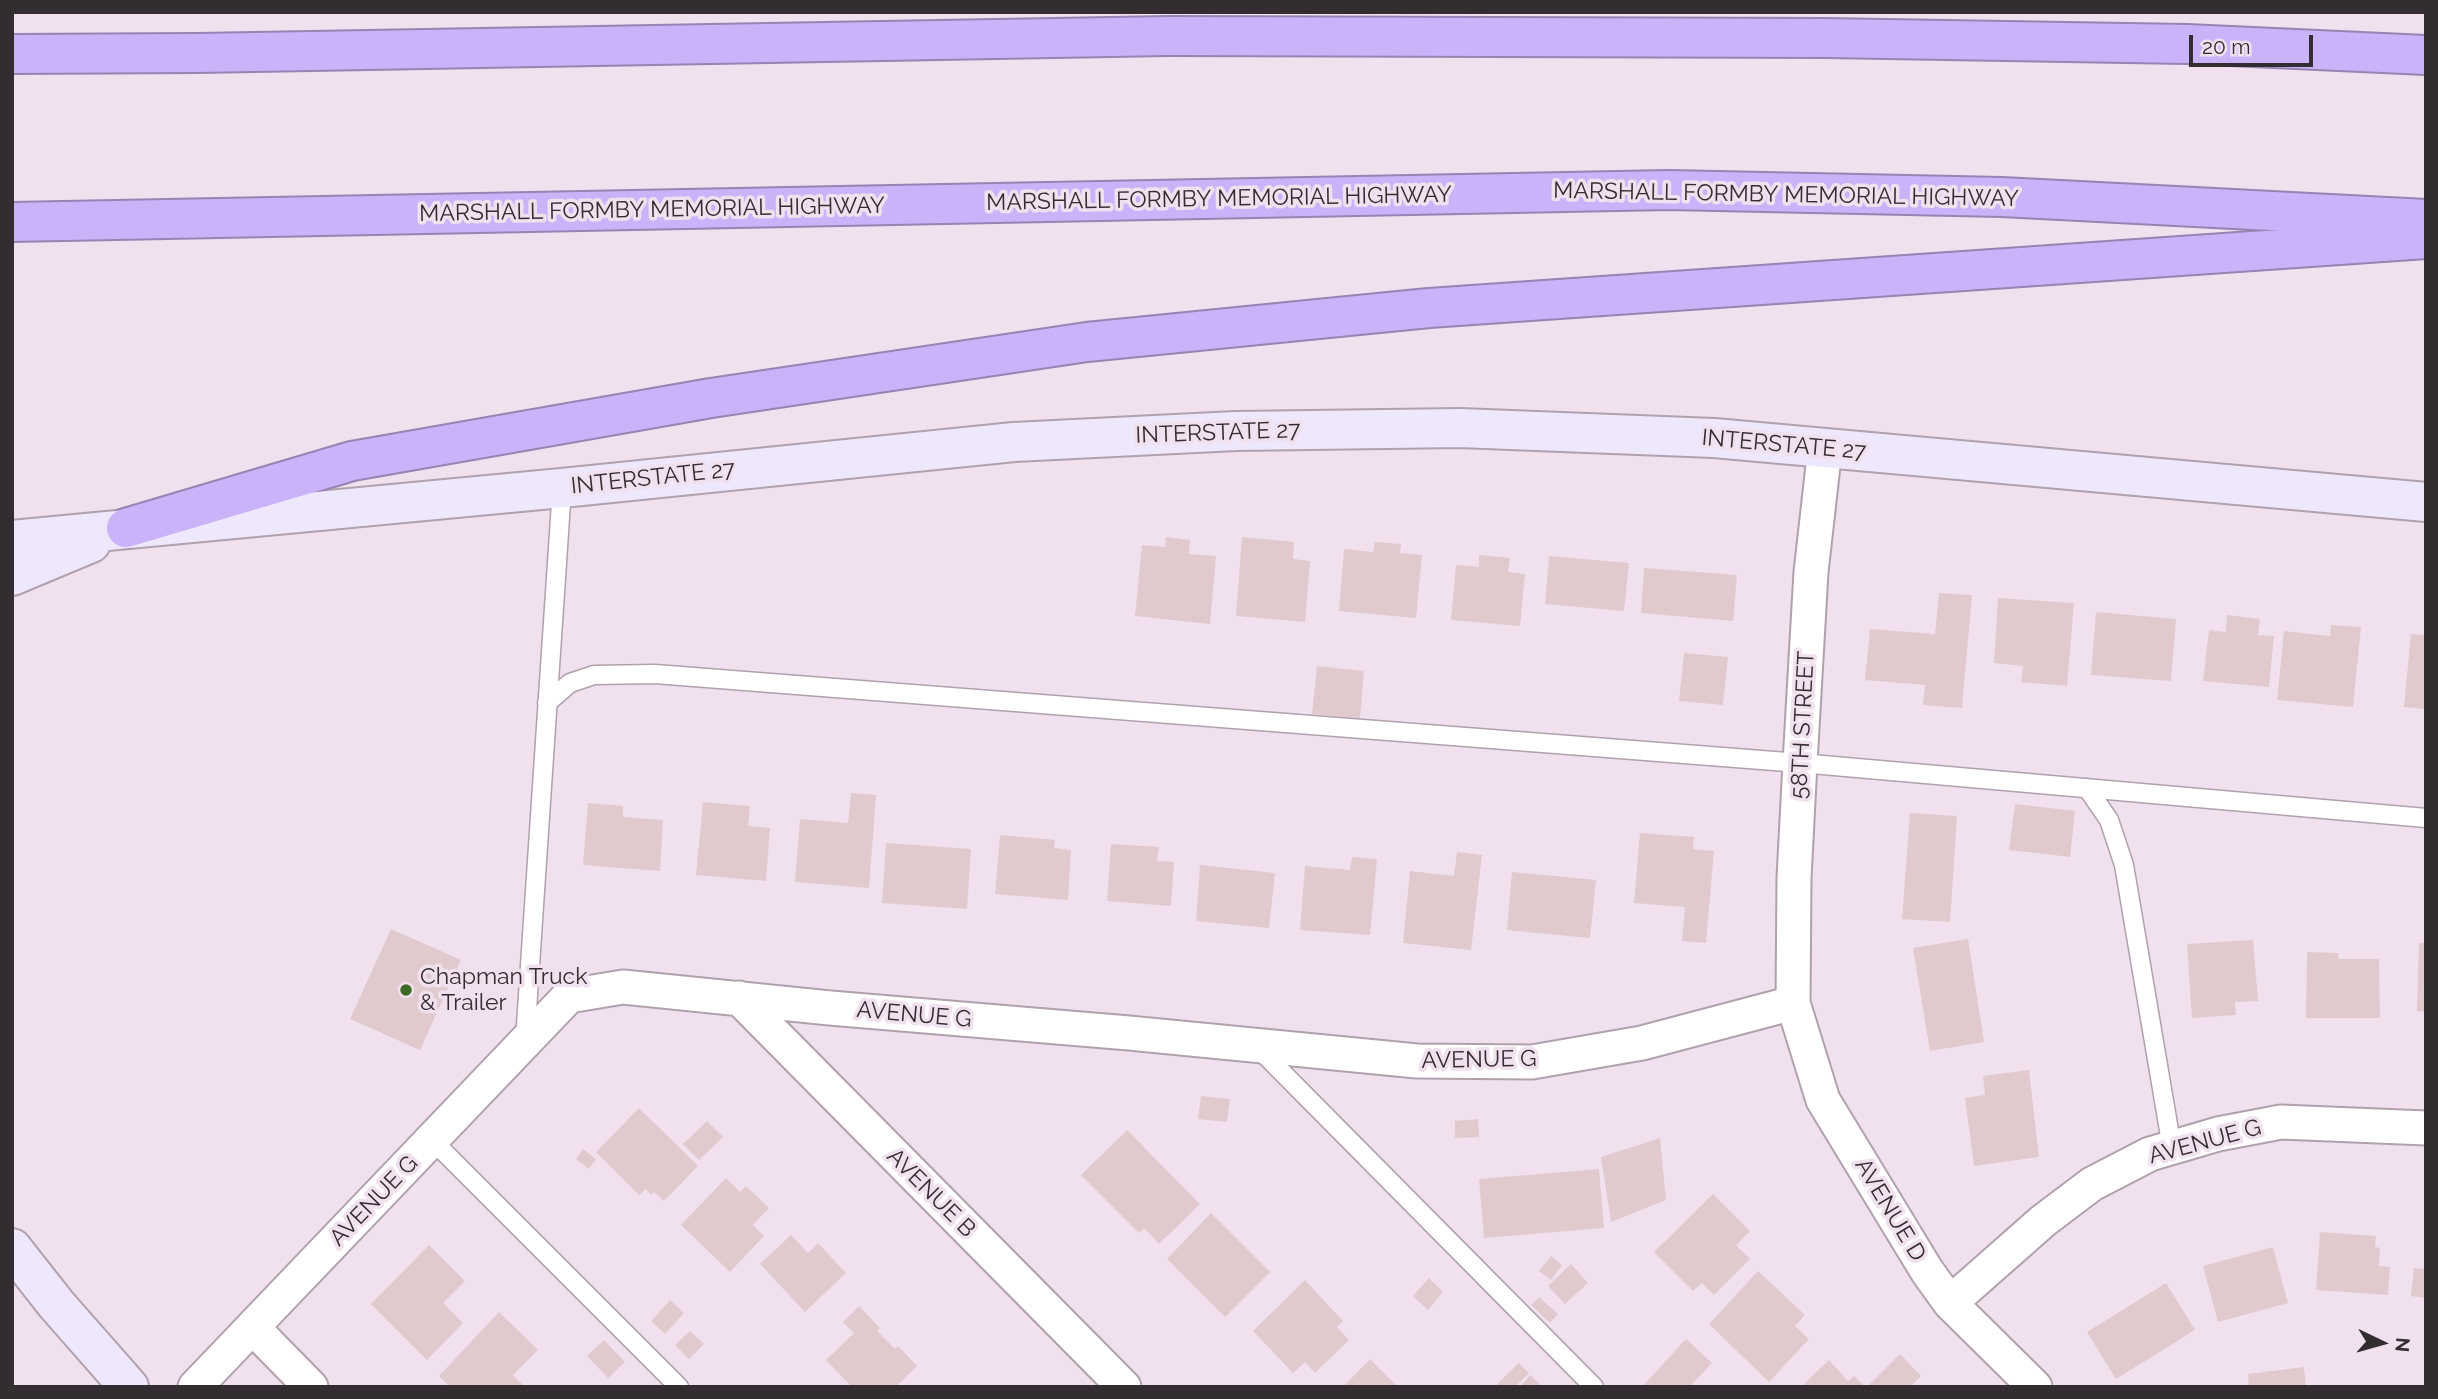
<!DOCTYPE html>
<html>
<head>
<meta charset="utf-8">
<style>
	body { margin:0 }
	#map { position:relative; width:2438px; height:1399px; overflow:hidden; background:#f1e0ee; font-family:Raleway,sans-serif }
	canvas { display:block }
	.frame { position:absolute; inset:0; border:14px solid #332d32; pointer-events:none }
	.north { position:absolute; left:2347px; top:1308px; width:70px; height:70px; -webkit-text-stroke:5px #f1e0ee; paint-order:stroke; rotate:95deg; font-size:19px; font-weight:700; line-height:28px; text-align:center; color:#332d32 }
	.north::after { content:''; display:block; margin:auto; width:24px; height:32px; background:#332d32; clip-path:polygon(50% 0,100% 100%,50% 72%,0 100%) }
	.scale { position:absolute; left:2189px; top:35px; width:124px; height:32px; box-sizing:border-box; border:4px solid #332d32; border-top:0; padding-left:9px; font-size:21px; line-height:24px; white-space:nowrap; color:#332d32; -webkit-text-stroke:5px #f1e0ee; paint-order:stroke }
</style>
</head>
<body>
<div id="map">
<canvas width="2438" height="1399"></canvas>
<div class="frame"></div>
<div class="north">N</div>
<div class="scale">20 m</div>
</div>
<script>
const ctx = document.querySelector('canvas').getContext('2d');
ctx.lineJoin = 'round';
function paint(path, color) {
  ctx.fillStyle = color;
  ctx.fill(path, 'evenodd');
}
function trace(path, color, width, dash) {
  ctx.strokeStyle = color;
  ctx.lineWidth = width;
  ctx.lineCap = dash ? 'butt' : 'round';
  ctx.setLineDash(dash || []);
  ctx.stroke(path);
}
function drawText(font, color, halo, rows, align = 'center') {
  ctx.font = font + ' Raleway,sans-serif';
  ctx.lineWidth = 7;
  ctx.setLineDash([]);
  ctx.textBaseline = 'middle';
  ctx.strokeStyle = halo;
  ctx.fillStyle = color;
  for (const [text, x, y, turn = 0] of rows) {
    ctx.save();
    ctx.translate(x, y);
    ctx.rotate((+turn || 0) * Math.PI / 180);
    ctx.textAlign = isNaN(turn) ? turn : align;
    if (halo) ctx.strokeText(text, 0, 0);
    ctx.fillText(text, 0, 0);
    ctx.restore();
  }
}
paint(new Path2D(`
	M 1166,537 L 1190,540 L 1189,554 L 1216,556 L 1210,624 L 1135,616 L 1142,545 L 1165,547 Z
	M 1242,537 L 1294,542 L 1293,559 L 1310,561 L 1305,622 L 1236,616 Z
	M 1375,542 L 1401,544 L 1400,553 L 1422,555 L 1416,618 L 1339,611 L 1344,549 L 1373,552 Z
	M 1479,555 L 1510,558 L 1508,572 L 1525,574 L 1520,626 L 1451,620 L 1456,565 L 1479,567 Z
	M 1549,556 L 1629,563 L 1624,611 L 1545,604 Z
	M 1644,568 L 1737,575 L 1733,621 L 1641,613 Z
	M 1939,593 L 1972,595 L 1962,708 L 1923,705 L 1925,685 L 1865,680 L 1870,629 L 1935,634 Z
	M 1998,598 L 2074,603 L 2067,686 L 2021,682 L 2023,666 L 1994,663 Z
	M 2096,612 L 2176,619 L 2171,681 L 2091,675 Z
	M 2227,615 L 2260,619 L 2258,635 L 2274,636 L 2269,687 L 2203,681 L 2209,630 L 2226,632 Z
	M 2331,625 L 2361,627 L 2353,707 L 2277,700 L 2284,631 L 2330,636 Z
	M 2411,634 L 2426,635 L 2426,709 L 2404,707 Z
	M 1684,653 L 1728,657 L 1723,705 L 1679,701 Z
	M 1317,666 L 1364,671 L 1360,718 L 1312,714 Z
	M 851,793 L 876,795 L 869,888 L 795,882 L 800,819 L 848,823 Z
	M 703,802 L 750,806 L 748,826 L 770,828 L 766,881 L 696,875 Z
	M 588,803 L 623,806 L 623,817 L 663,820 L 660,871 L 583,865 Z
	M 2015,804 L 2075,811 L 2070,857 L 2009,850 Z
	M 1910,813 L 1957,816 L 1950,922 L 1902,919 Z
	M 1640,833 L 1694,837 L 1693,849 L 1714,851 L 1706,943 L 1682,941 L 1685,907 L 1634,903 Z
	M 1000,835 L 1055,840 L 1054,848 L 1071,850 L 1068,900 L 995,894 Z
	M 886,843 L 971,849 L 967,909 L 882,903 Z
	M 1111,844 L 1159,847 L 1157,861 L 1174,862 L 1171,906 L 1107,901 Z
	M 1457,852 L 1482,855 L 1471,950 L 1403,943 L 1410,871 L 1454,876 Z
	M 1352,857 L 1377,859 L 1370,935 L 1300,930 L 1305,866 L 1350,870 Z
	M 1200,865 L 1275,873 L 1269,928 L 1196,921 Z
	M 1512,872 L 1596,880 L 1590,938 L 1507,930 Z
	M 391,929 L 461,960 L 420,1050 L 350,1019 Z
	M 1968,939 L 1984,1042 L 1930,1051 L 1913,948 Z
	M 2253,940 L 2258,1001 L 2235,1002 L 2236,1015 L 2192,1018 L 2187,944 Z
	M 2419,943 L 2426,943 L 2426,1012 L 2417,1011 Z
	M 2307,952 L 2338,953 L 2339,959 L 2379,959 L 2380,1018 L 2306,1018 Z
	M 2029,1070 L 2039,1157 L 1974,1166 L 1965,1098 L 1985,1095 L 1983,1076 Z
	M 1201,1096 L 1230,1099 L 1227,1122 L 1198,1119 Z
	M 639,1108 L 698,1166 L 664,1201 L 654,1192 L 651,1195 L 646,1189 L 639,1195 L 596,1152 Z
	M 1478,1119 L 1479,1137 L 1455,1138 L 1455,1121 Z
	M 707,1121 L 723,1137 L 699,1160 L 683,1144 Z
	M 1127,1130 L 1200,1204 L 1159,1244 L 1144,1228 L 1139,1233 L 1081,1175 Z
	M 1660,1138 L 1666,1200 L 1611,1222 L 1601,1157 Z
	M 583,1149 L 596,1159 L 589,1169 L 576,1159 Z
	M 1599,1169 L 1604,1228 L 1484,1238 L 1479,1179 Z
	M 726,1178 L 740,1192 L 746,1186 L 769,1208 L 753,1225 L 764,1236 L 730,1272 L 681,1225 Z
	M 1713,1194 L 1750,1231 L 1736,1245 L 1750,1259 L 1714,1295 L 1702,1283 L 1693,1291 L 1654,1252 Z
	M 1211,1213 L 1270,1272 L 1225,1317 L 1167,1259 Z
	M 2320,1232 L 2376,1236 L 2375,1247 L 2380,1248 L 2379,1266 L 2390,1267 L 2388,1295 L 2316,1290 Z
	M 791,1235 L 808,1253 L 818,1243 L 846,1273 L 805,1312 L 760,1264 Z
	M 429,1245 L 465,1281 L 443,1303 L 463,1323 L 427,1360 L 371,1304 Z
	M 2273,1247 L 2288,1303 L 2218,1322 L 2203,1266 Z
	M 1551,1256 L 1562,1265 L 1551,1280 L 1539,1271 Z
	M 1571,1264 L 1588,1283 L 1565,1304 L 1548,1286 Z
	M 2414,1268 L 2426,1269 L 2426,1298 L 2411,1296 Z
	M 1758,1271 L 1805,1315 L 1795,1326 L 1809,1339 L 1769,1382 L 1709,1324 Z
	M 1429,1278 L 1443,1292 L 1428,1310 L 1413,1296 Z
	M 1305,1280 L 1343,1321 L 1337,1327 L 1349,1340 L 1315,1373 L 1305,1362 L 1293,1373 L 1253,1331 Z
	M 2166,1283 L 2195,1330 L 2116,1379 L 2087,1332 Z
	M 1539,1297 L 1558,1314 L 1550,1323 L 1531,1305 Z
	M 670,1300 L 684,1313 L 665,1334 L 651,1321 Z
	M 859,1306 L 880,1328 L 877,1331 L 895,1349 L 898,1346 L 917,1366 L 896,1387 L 869,1387 L 867,1384 L 864,1387 L 852,1387 L 826,1360 L 854,1333 L 843,1322 Z
	M 499,1312 L 538,1350 L 513,1375 L 525,1387 L 450,1387 L 439,1376 Z
	M 690,1331 L 704,1344 L 689,1359 L 675,1345 Z
	M 1686,1339 L 1712,1363 L 1692,1384 L 1695,1387 L 1642,1387 Z
	M 604,1340 L 625,1362 L 608,1378 L 587,1356 Z
	M 1900,1354 L 1921,1376 L 1910,1387 L 1867,1387 Z
	M 1370,1359 L 1398,1387 L 1343,1387 Z
	M 1829,1360 L 1848,1381 L 1854,1376 L 1865,1387 L 1801,1387 Z
	M 1519,1363 L 1529,1373 L 1515,1387 L 1500,1387 L 1497,1384 Z
	M 2304,1367 L 2306,1387 L 2249,1387 L 2248,1374 Z
	M 1530,1375 L 1543,1387 L 1520,1387 Z`), '#e0cace');
const service = new Path2D(`
	M 547,703 L 570,683 L 594,675 L 655,674 L 1800,763 L 2426,818
	M 2087,788 L 2109,820 L 2124,865 L 2172,1148
	M 525,1040 L 562,488
	M 1259,1049 L 1594,1387
	M 432,1140 L 679,1387`);
const minor = new Path2D(`
	M 1825,448 L 1811,572 L 1800,763 L 1794,878 L 1793,1003 L 1823,1100 L 1927,1271 L 1950,1303 L 2035,1387
	M 739,998 L 1124,1387
	M 1950,1303 L 2043,1221 L 2092,1184 L 2150,1154 L 2218,1134 L 2281,1122 L 2426,1128
	M 253,1328 L 311,1387
	M 195,1387 L 569,996 L 623,987 L 830,1008 L 1129,1033 L 1417,1061 L 1532,1062 L 1642,1043 L 1793,1003`);
const secondary = new Path2D(`
	M 12,540 L 562,488 L 1014,442 L 1236,431 L 1460,428 L 1714,438 L 2426,502
	M 12,576 L 91,543
	M 12,1248 L 56,1304 L 129,1387`);
const motorway = new Path2D(`
	M 12,54 L 197,53 L 1168,36 L 1826,38 L 2187,44 L 2426,55
	M 12,222 L 1669,190 L 2002,197 L 2426,219
	M 126,528 L 352,461 L 711,398 L 1087,342 L 1429,308 L 2426,239`);
trace(service, '#b0a1ad', 21);
trace(minor, '#b0a1ad', 37);
trace(secondary, '#b0a1ad', 42);
trace(motorway, '#9684b3', 42);
trace(service, '#fff', 18);
trace(minor, '#fff', 33);
trace(secondary, '#efe8fd', 38);
trace(motorway, '#cbb3f9', 38);
for (const [x, y, r, color] of [
	[406,990,7,"#3d6826"]
]) {
  const dot = new Path2D();
  dot.arc(x, y, r, 0, 2 * Math.PI);
  ctx.fillStyle = color;
  ctx.fill(dot);
  trace(dot, '#f1e0ee', 2.5);
}
drawText('23px', '#332d32', '#f1e0ee', [
	["MARSHALL FORMBY MEMORIAL HIGHWAY",1786,195,1],
	["MARSHALL FORMBY MEMORIAL HIGHWAY",1219,199,-1],
	["MARSHALL FORMBY MEMORIAL HIGHWAY",652,210,-1],
	["INTERSTATE 27",1218,433,-2],
	["INTERSTATE 27",1784,445,5],
	["INTERSTATE 27",653,478,-6],
	["58TH STREET",1803,725,-87],
	["AVENUE G",914,1015,5],
	["AVENUE G",1479,1060,-1],
	["AVENUE G",2205,1142,-15],
	["AVENUE B",931,1193,45],
	["AVENUE G",374,1201,-46],
	["AVENUE D",1890,1210,59]
]);
drawText('23px', '#332d32', '#f1e0ee', [
	["Chapman Truck",420,977],
	["& Trailer",420,1003]
], 'left');
</script>
</body>
</html>
